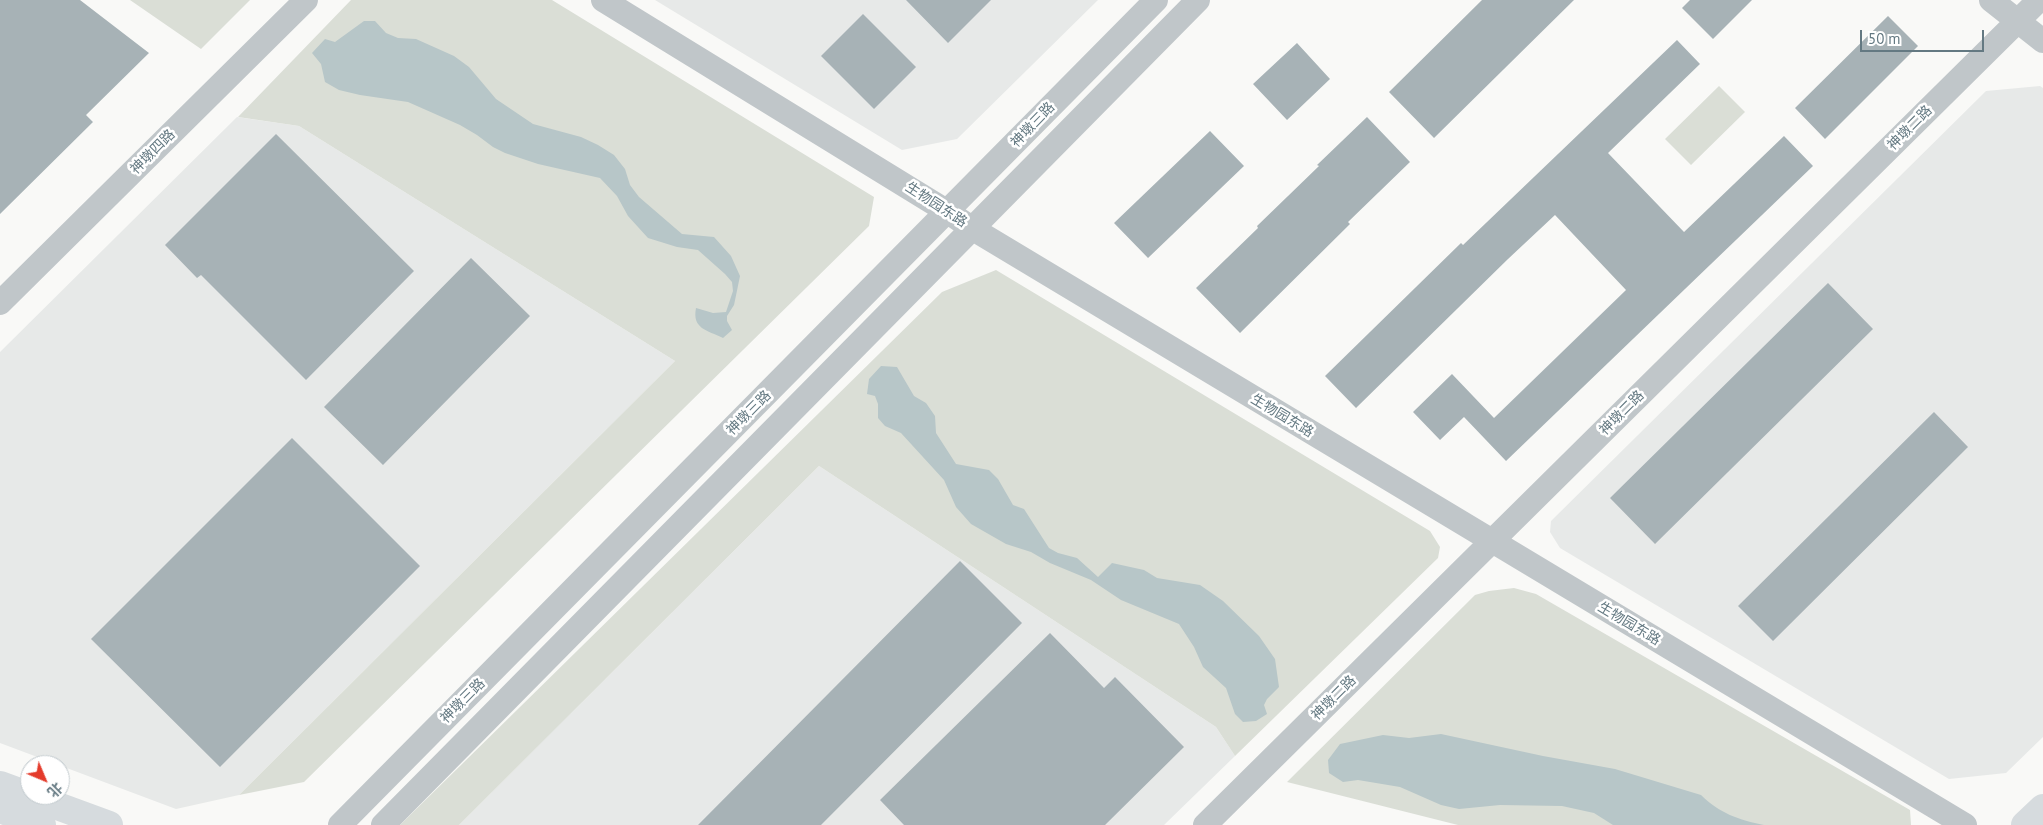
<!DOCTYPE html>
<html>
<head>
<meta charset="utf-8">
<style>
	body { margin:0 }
	#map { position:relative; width:2043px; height:825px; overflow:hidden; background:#f9f9f7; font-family:"PT Sans","Noto Sans SC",sans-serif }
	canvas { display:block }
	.north { position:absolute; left:20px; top:755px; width:50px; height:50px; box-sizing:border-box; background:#fff; border:1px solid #c1c9cd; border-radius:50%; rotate:135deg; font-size:14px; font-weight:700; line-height:20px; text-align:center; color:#647982 }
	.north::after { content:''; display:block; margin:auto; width:18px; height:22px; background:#e43b2b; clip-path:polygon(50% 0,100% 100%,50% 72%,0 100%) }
	.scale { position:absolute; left:1860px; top:30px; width:124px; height:22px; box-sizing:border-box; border:2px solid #647982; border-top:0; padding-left:6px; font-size:15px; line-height:18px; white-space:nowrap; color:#647982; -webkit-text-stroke:4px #fff; paint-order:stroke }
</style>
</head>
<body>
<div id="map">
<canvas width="2043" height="825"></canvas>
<div class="north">北</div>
<div class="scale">50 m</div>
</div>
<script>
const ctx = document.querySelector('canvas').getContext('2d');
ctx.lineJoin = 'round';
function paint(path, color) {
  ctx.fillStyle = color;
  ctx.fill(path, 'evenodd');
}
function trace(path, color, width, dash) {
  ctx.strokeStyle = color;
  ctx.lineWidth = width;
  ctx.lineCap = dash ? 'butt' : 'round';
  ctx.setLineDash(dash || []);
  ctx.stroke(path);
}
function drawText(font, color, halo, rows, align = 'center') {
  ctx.font = font + ' "PT Sans","Noto Sans SC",sans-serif';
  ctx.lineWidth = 5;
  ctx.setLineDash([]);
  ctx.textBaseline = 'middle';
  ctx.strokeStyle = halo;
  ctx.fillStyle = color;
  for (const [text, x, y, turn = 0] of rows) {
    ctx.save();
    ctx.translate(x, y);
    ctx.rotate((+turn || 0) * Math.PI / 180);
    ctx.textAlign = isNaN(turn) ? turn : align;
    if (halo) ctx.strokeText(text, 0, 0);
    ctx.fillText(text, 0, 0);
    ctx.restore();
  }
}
paint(new Path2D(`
	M 655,0 L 1098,0 L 957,139 L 902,150 Z
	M 2040,86 L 2043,88 L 2043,737 L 2006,773 L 1949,779 L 1560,548 L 1550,532 L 1551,521 L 1986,91 Z
	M 237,117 L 299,126 L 675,361 L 239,795 L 176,809 L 0,743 L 0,352 Z
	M 819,466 L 1216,727 L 1235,756 L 1164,825 L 459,825 Z`), '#e7e9e8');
paint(new Path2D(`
	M 130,0 L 250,0 L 201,49 Z
	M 351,0 L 552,0 L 874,197 L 869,226 L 304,782 L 239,795 L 675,361 L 299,126 L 238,117 Z
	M 1719,86 L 1745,112 L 1691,165 L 1665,139 Z
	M 996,270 L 1430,531 L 1440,547 L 1438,558 L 1235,756 L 1216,727 L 819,466 L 459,825 L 400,825 L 942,292 Z
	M 1514,588 L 1536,594 L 1910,810 L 1911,825 L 1458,825 L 1287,782 L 1475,595 L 1489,591 Z`), '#daded6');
paint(new Path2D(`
	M 364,21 L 375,21 L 386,33 L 398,38 L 416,39 L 454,56 L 469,67 L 496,99 L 533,124 L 581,137 L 598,145 L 614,155 L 625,169 L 630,185 L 639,197 L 675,228 L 682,234 L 714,237 L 731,256 L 740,276 L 734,305 L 727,316 L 727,321 L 732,330 L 723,338 C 707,330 692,329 696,308 L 713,313 L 726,312 L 733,291 L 732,282 L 725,274 L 698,250 L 677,247 L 648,238 L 628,216 L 617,196 L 600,178 L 538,164 L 505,153 L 493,147 L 477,135 L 460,125 L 408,102 L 360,95 L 339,90 L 325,82 L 321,64 L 312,53 L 325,39 L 335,42 Z
	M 881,366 L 897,367 L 914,396 L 926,403 L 935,416 L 936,433 L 956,464 L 989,470 L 998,479 L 1013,505 L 1024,509 L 1049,548 L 1058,553 L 1077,558 L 1098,577 L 1112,563 L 1144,570 L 1157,578 L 1200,585 L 1223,601 L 1259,636 L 1275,659 L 1279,687 L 1267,699 L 1264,705 L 1267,714 L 1256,721 L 1243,722 L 1235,714 L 1226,688 L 1203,667 L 1194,647 L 1179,624 L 1121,600 L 1091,580 L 1050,563 L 1031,552 L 1006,544 L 971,524 L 956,507 L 944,480 L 901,433 L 885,426 L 878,418 L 878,404 L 875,396 L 867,394 L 869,379 Z
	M 1441,734 L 1543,756 L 1615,769 L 1701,795 C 1719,813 1739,820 1764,825 L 1613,825 L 1594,813 L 1562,806 L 1500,805 L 1459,809 L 1441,805 L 1400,787 L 1358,780 L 1343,782 L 1329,773 L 1328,760 L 1340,744 L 1383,735 L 1409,738 Z`), '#b7c6c8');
paint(new Path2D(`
	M 0,0 L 80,0 L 149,53 L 86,115 L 93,122 L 0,214 Z
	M 906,0 L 991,0 L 948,43 Z
	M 1482,0 L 1574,0 L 1434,138 L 1389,92 Z
	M 1690,0 L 1752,0 L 1713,39 L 1682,8 Z
	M 863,14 L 916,67 L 874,109 L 821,56 Z
	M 1888,16 L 1918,46 L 1825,139 L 1795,108 Z
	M 1677,40 L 1700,64 L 1608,153 L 1684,232 L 1784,136 L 1813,166 L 1506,461 L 1464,417 L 1440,440 L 1413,412 L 1452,374 L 1494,418 L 1626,290 L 1555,215 L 1508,259 L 1356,408 L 1325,376 L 1461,243 L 1463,245 Z
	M 1297,43 L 1330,79 L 1287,120 L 1253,84 Z
	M 1367,117 L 1410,162 L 1348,222 L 1350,224 L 1240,333 L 1196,288 L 1258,228 L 1257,226 L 1319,166 L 1317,165 Z
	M 1210,131 L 1244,166 L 1148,258 L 1114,223 Z
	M 276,134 L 414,271 L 306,380 L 201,275 L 197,278 L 165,245 Z
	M 471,258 L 530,316 L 383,465 L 324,407 Z
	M 1828,283 L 1873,329 L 1655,544 L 1610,498 Z
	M 1934,412 L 1968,447 L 1773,641 L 1738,606 Z
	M 292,438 L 420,566 L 220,767 L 91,639 Z
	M 960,561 L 1022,623 L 821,825 L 698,825 Z
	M 1050,633 L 1104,688 L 1115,677 L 1184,747 L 1105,825 L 904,825 L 880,800 Z`), '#a7b2b6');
trace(new Path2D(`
	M 603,0 L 948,212 L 973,229 L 1965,825
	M 1991,0 L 2043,41
	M 0,303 L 306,0
	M 340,825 L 1156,0
	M 383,825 L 1198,0
	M 1205,825 L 2039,0`), '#c0c6c9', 24);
trace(new Path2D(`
	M 0,785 L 109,825
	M 0,809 L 42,825
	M 2025,825 L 2043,808`), '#d6dbde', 28);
drawText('14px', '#647982', '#fff', [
	["神墩三路",1033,125,-46],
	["神墩二路",1910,128,-45],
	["神墩四路",153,152,-45],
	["生物园东路",936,205,33],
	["神墩三路",749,413,-45],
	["神墩二路",1622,413,-45],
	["生物园东路",1282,416,31],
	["生物园东路",1629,624,31],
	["神墩二路",1334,698,-45],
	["神墩三路",463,701,-45]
]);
</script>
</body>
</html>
